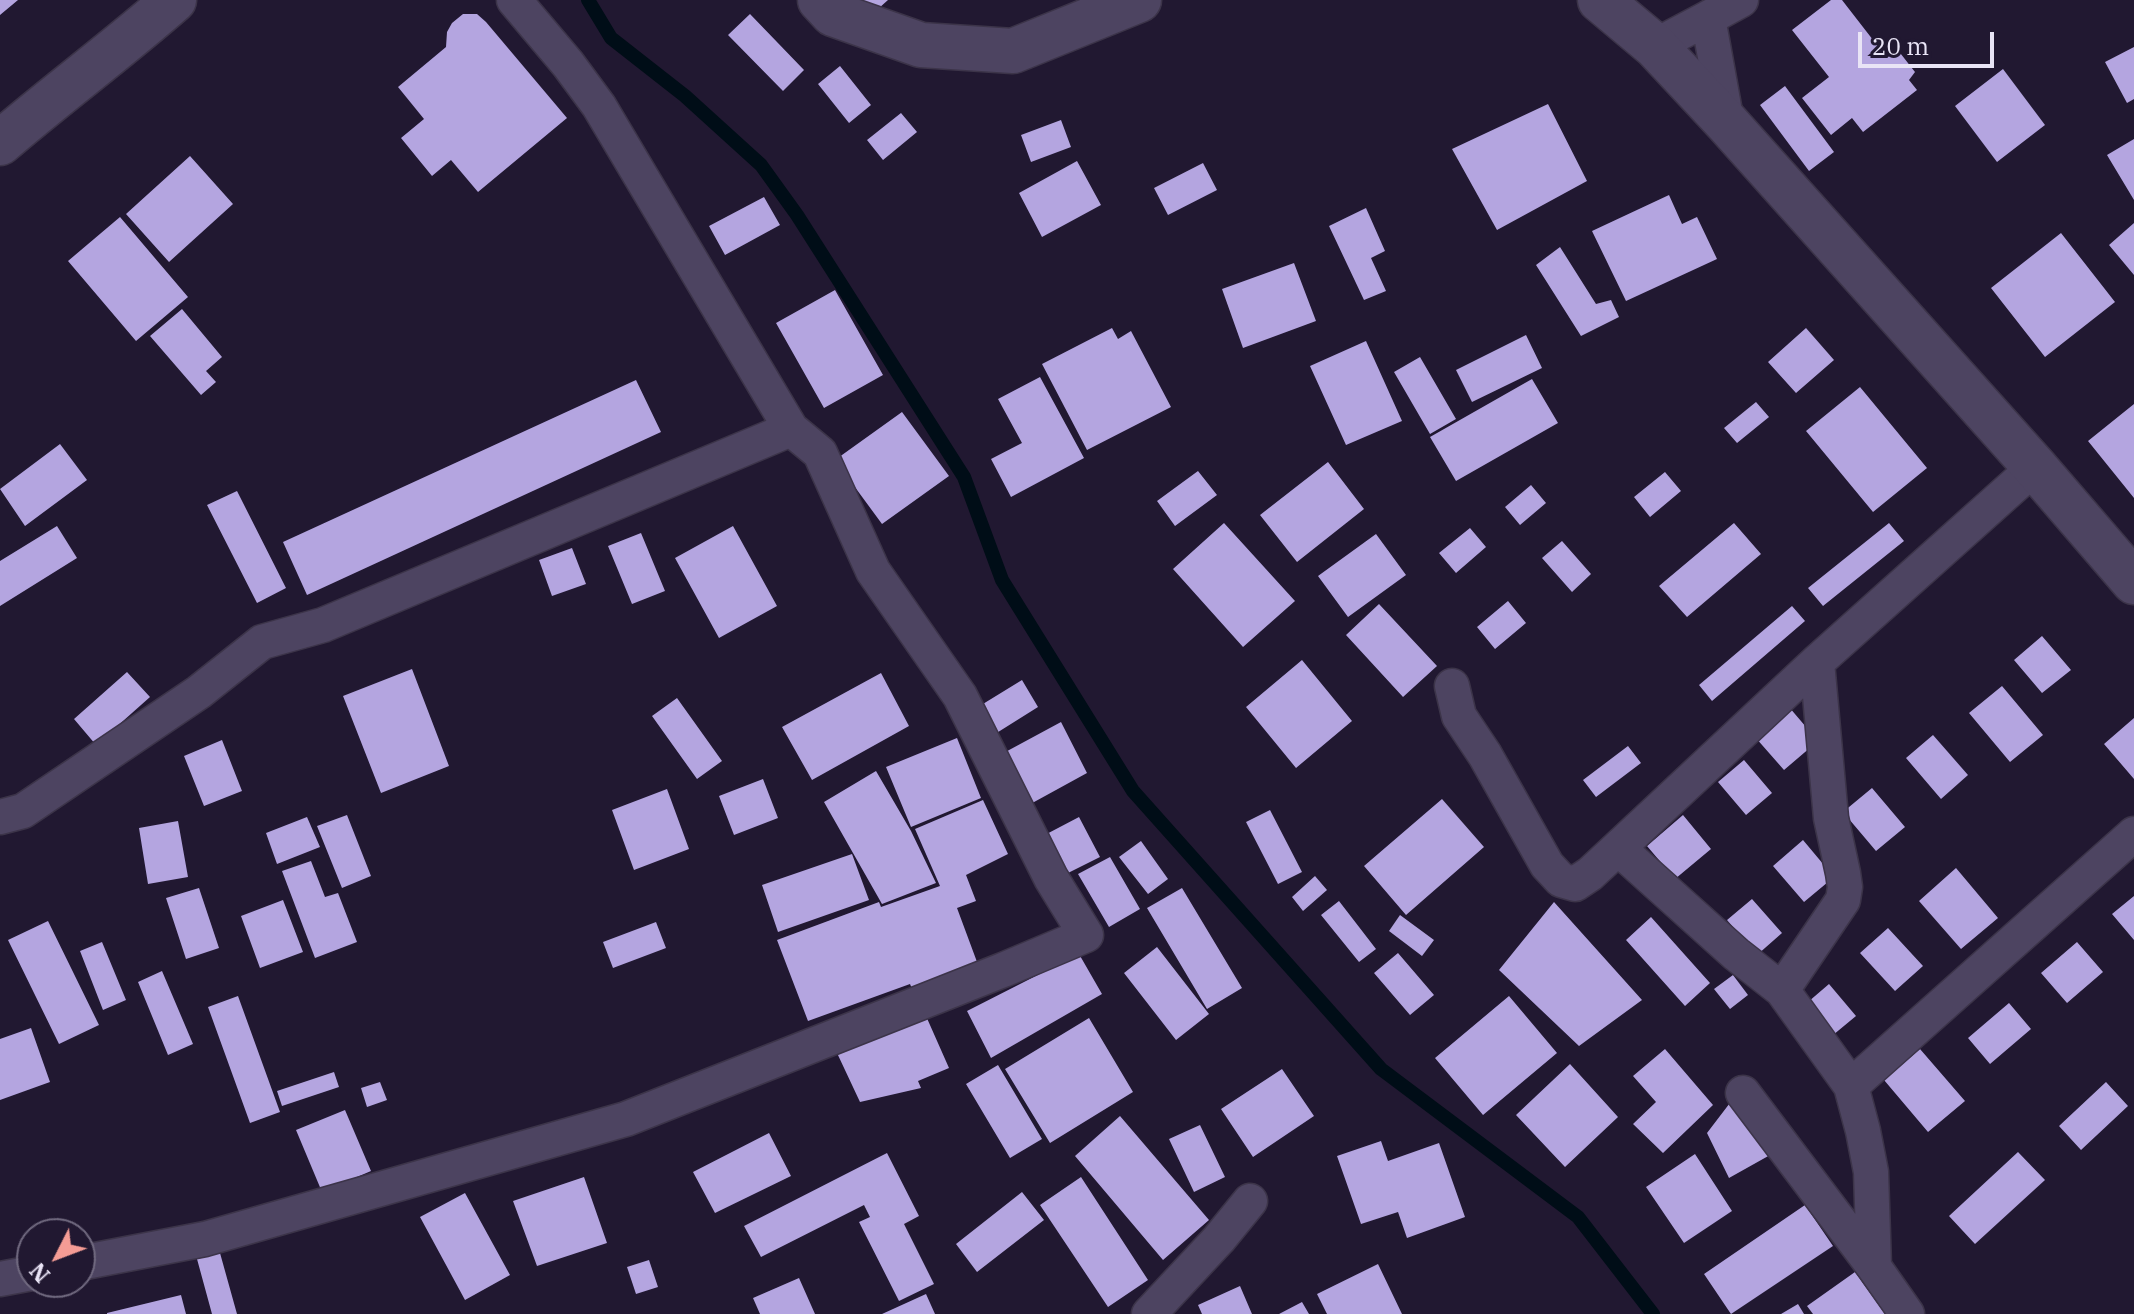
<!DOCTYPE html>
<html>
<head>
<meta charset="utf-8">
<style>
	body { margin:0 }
	#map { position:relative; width:2134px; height:1314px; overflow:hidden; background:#211831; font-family:"IBM Plex Serif",serif }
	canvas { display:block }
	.north { position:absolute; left:16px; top:1218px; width:80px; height:80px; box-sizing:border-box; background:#211831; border:2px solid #716a80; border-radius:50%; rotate:228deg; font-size:22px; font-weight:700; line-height:32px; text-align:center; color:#e9e4f6 }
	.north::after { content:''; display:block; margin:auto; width:28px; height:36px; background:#f59c95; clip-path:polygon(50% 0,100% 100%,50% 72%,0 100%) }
	.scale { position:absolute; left:1858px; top:32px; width:136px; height:36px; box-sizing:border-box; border:4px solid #e9e4f6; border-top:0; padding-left:10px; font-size:24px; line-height:28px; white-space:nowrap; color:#e9e4f6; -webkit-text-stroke:6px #211831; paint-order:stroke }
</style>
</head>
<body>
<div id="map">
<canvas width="2134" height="1314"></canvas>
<div class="north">N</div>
<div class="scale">20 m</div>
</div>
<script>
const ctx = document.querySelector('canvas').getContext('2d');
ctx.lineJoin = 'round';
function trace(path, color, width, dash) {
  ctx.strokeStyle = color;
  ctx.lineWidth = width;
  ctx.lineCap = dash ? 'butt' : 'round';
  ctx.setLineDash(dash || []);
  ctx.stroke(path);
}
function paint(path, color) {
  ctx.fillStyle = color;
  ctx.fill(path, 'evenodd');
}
trace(new Path2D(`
	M 588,0 L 611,38 L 685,96 L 761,165 L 797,215 L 964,477 L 1002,580 L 1133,791 L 1381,1069 L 1578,1217 L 1653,1314`), '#000d17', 14);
paint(new Path2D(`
	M 0,0 L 18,0 L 0,15 Z
	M 854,0 L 888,0 L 869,17 Z
	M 1831,0 L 1842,0 L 1887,58 L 1897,49 L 1915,72 L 1909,80 L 1917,90 L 1863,132 L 1852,118 L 1831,135 L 1802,98 L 1829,77 L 1792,30 Z
	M 463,14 L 477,14 L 486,22 L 567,118 L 478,192 L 451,160 L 432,176 L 401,138 L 424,119 L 398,87 L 446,47 L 447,32 L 452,23 Z
	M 750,14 L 804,70 L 783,91 L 728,35 Z
	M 2134,47 L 2134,99 L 2127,103 L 2105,62 Z
	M 840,66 L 871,105 L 849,123 L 818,84 Z
	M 2003,69 L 2045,125 L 1997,162 L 1955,106 Z
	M 1785,86 L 1834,152 L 1809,171 L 1760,105 Z
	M 1548,104 L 1587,181 L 1497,230 L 1452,149 Z
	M 901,113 L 917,132 L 883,160 L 867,140 Z
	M 1061,120 L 1071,147 L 1031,162 L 1021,135 Z
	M 2134,139 L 2134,200 L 2107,155 Z
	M 190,156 L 233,204 L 169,262 L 126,214 Z
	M 1077,161 L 1101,205 L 1042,237 L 1019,193 Z
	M 1203,163 L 1217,190 L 1168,215 L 1154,188 Z
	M 1669,195 L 1682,224 L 1697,217 L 1717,259 L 1626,301 L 1592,231 Z
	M 764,197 L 780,225 L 725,255 L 709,226 Z
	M 1366,208 L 1385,251 L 1371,258 L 1386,291 L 1364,300 L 1329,226 Z
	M 120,217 L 188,297 L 136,341 L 68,261 Z
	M 2134,223 L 2134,275 L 2109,245 Z
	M 2061,233 L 2115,302 L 2045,357 L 1991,288 Z
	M 1560,247 L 1596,304 L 1611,300 L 1619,317 L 1581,336 L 1536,265 Z
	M 1294,263 L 1316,321 L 1243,348 L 1222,289 Z
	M 835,290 L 883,375 L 824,408 L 776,323 Z
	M 182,309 L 222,357 L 206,371 L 216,382 L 201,395 L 150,336 Z
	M 1112,328 L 1118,339 L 1131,331 L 1171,407 L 1087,450 L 1042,364 Z
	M 1806,328 L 1834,360 L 1796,393 L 1768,362 Z
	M 1526,335 L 1542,368 L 1472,402 L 1456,370 Z
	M 1366,341 L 1402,421 L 1346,445 L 1310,366 Z
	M 1420,357 L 1456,419 L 1430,434 L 1394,372 Z
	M 1040,377 L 1084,458 L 1011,497 L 991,459 L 1022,443 L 998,399 Z
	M 1532,379 L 1558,423 L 1456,481 L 1430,437 Z
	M 636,380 L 661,432 L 307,595 L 283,542 Z
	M 1860,387 L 1927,468 L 1873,512 L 1806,431 Z
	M 1756,402 L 1769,417 L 1737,443 L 1724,428 Z
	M 2134,404 L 2134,498 L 2088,441 Z
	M 902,412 L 949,476 L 882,524 L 835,460 Z
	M 60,444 L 87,480 L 25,526 L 0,489 Z
	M 1328,462 L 1364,509 L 1297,562 L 1260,515 Z
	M 1198,471 L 1217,495 L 1175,526 L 1157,501 Z
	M 1665,472 L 1681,491 L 1650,517 L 1634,497 Z
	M 1531,485 L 1546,503 L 1520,525 L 1505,507 Z
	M 237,491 L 286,588 L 257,603 L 207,505 Z
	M 1224,523 L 1295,601 L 1243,647 L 1173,569 Z
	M 1734,523 L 1761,554 L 1687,617 L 1659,586 Z
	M 1889,523 L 1904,541 L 1823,606 L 1808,588 Z
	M 57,526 L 77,558 L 0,606 L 0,561 Z
	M 733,526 L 777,606 L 719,638 L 675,558 Z
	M 1470,528 L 1486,547 L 1456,573 L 1439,553 Z
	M 641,533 L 665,591 L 632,604 L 608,546 Z
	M 1376,534 L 1406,575 L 1348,617 L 1318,576 Z
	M 1562,541 L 1591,574 L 1572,592 L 1542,558 Z
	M 572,548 L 586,584 L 552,596 L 539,560 Z
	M 1508,601 L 1526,623 L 1495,649 L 1477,627 Z
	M 1379,604 L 1437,666 L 1403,697 L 1346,635 Z
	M 1792,606 L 1805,621 L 1712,701 L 1699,685 Z
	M 2042,636 L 2071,670 L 2042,693 L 2014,660 Z
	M 1302,660 L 1352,721 L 1296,768 L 1246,707 Z
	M 412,669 L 449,766 L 381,793 L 343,696 Z
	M 127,672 L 150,697 L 96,745 L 74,719 Z
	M 881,673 L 909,726 L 812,780 L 782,727 Z
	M 1022,680 L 1038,707 L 995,734 L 978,707 Z
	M 2002,686 L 2043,735 L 2010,762 L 1969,713 Z
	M 677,698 L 722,761 L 697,779 L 652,716 Z
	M 1789,707 L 1818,741 L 1784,770 L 1755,737 Z
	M 2134,718 L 2134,779 L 2104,744 Z
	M 1061,722 L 1087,773 L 1025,807 L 998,756 Z
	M 1933,735 L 1968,775 L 1941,799 L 1906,758 Z
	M 957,738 L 981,798 L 911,827 L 886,767 Z
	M 222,740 L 242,791 L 204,806 L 184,756 Z
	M 1628,746 L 1641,763 L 1596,797 L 1583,780 Z
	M 1744,760 L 1772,793 L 1746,815 L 1718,782 Z
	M 876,771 L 911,831 L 936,883 L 882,904 L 824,802 Z
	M 763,779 L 778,818 L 734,835 L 719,796 Z
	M 1872,788 L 1905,827 L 1876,851 L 1843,812 Z
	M 667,789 L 689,849 L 634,870 L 612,810 Z
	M 1442,799 L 1484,847 L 1406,915 L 1364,866 Z
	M 983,800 L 1008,854 L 966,875 L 976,901 L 957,908 L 980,970 L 915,996 L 910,984 L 808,1021 L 777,940 L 879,902 L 881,907 L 940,886 L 915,829 Z
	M 1270,810 L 1302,872 L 1278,884 L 1246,822 Z
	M 347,815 L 371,876 L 342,888 L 317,826 Z
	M 1683,815 L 1711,849 L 1675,879 L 1647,846 Z
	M 307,817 L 320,847 L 277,864 L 266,833 Z
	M 1079,817 L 1100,857 L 1060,877 L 1039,838 Z
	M 178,821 L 188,877 L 148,884 L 139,828 Z
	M 1803,840 L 1834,877 L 1804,902 L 1773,866 Z
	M 1141,841 L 1168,879 L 1148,894 L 1119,857 Z
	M 852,854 L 869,900 L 778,932 L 762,885 Z
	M 1110,857 L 1140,909 L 1109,927 L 1078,874 Z
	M 311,861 L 325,897 L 338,893 L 357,942 L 315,958 L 282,871 Z
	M 1956,868 L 1998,918 L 1961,949 L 1919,901 Z
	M 1315,876 L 1327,890 L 1303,911 L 1292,897 Z
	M 199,888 L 219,948 L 186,959 L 166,898 Z
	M 1182,888 L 1242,988 L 1207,1009 L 1147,908 Z
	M 2134,896 L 2134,940 L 2112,914 Z
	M 1752,899 L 1782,933 L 1757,955 L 1727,920 Z
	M 283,900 L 303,952 L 260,968 L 241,916 Z
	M 1339,901 L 1376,949 L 1359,962 L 1321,915 Z
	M 1554,902 L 1642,1000 L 1579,1046 L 1499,970 Z
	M 1400,915 L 1434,940 L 1422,956 L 1389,931 Z
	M 1651,917 L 1710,983 L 1685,1006 L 1626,940 Z
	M 48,921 L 99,1025 L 59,1044 L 8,940 Z
	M 656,922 L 666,948 L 613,968 L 603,942 Z
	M 1888,928 L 1923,966 L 1895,991 L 1860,953 Z
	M 102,942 L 126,1000 L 103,1010 L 80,951 Z
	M 2077,942 L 2103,972 L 2067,1003 L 2041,973 Z
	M 1157,947 L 1209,1014 L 1176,1040 L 1124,973 Z
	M 1398,953 L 1434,995 L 1410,1015 L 1374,973 Z
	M 1079,954 L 1102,994 L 991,1058 L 967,1011 Z
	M 162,971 L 193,1044 L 168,1055 L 138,982 Z
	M 1733,975 L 1748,995 L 1730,1009 L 1714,989 Z
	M 1829,984 L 1856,1016 L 1827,1040 L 1801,1008 Z
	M 238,996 L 280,1112 L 250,1123 L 208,1007 Z
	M 1509,996 L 1557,1053 L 1483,1115 L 1435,1058 Z
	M 2009,1003 L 2031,1029 L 1990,1064 L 1968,1038 Z
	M 926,1016 L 949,1068 L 918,1081 L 921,1088 L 860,1102 L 837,1053 Z
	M 1089,1018 L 1133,1092 L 1050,1143 L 1005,1069 Z
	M 31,1028 L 50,1082 L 0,1100 L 0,1039 Z
	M 1665,1049 L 1713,1105 L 1663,1153 L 1633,1124 L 1656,1102 L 1633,1076 Z
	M 1920,1049 L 1965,1101 L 1928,1132 L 1884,1080 Z
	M 1570,1064 L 1618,1117 L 1565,1167 L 1516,1115 Z
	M 998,1065 L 1042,1139 L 1010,1158 L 966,1084 Z
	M 1282,1069 L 1314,1116 L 1253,1157 L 1221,1109 Z
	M 334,1072 L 339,1087 L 282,1106 L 277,1091 Z
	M 380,1082 L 387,1100 L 367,1107 L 361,1088 Z
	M 2106,1082 L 2128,1106 L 2081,1150 L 2059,1126 Z
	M 1736,1095 L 1779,1150 L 1729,1178 L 1707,1133 Z
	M 345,1110 L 371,1171 L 322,1192 L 296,1130 Z
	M 1120,1116 L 1209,1220 L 1163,1260 L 1075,1156 Z
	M 1200,1125 L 1225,1177 L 1194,1192 L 1169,1139 Z
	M 769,1133 L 791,1176 L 715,1213 L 693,1172 Z
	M 1381,1141 L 1388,1161 L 1439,1143 L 1465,1217 L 1407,1238 L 1398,1212 L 1361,1224 L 1337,1156 Z
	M 2018,1152 L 2045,1180 L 1975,1244 L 1949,1216 Z
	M 887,1153 L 919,1216 L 904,1224 L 934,1284 L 899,1301 L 859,1222 L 870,1217 L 864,1205 L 761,1257 L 744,1226 Z
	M 1695,1154 L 1732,1211 L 1684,1243 L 1646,1187 Z
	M 584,1177 L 607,1243 L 537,1266 L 513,1201 Z
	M 1081,1177 L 1148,1280 L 1108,1307 L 1040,1205 Z
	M 1022,1192 L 1044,1220 L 977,1272 L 956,1244 Z
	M 465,1193 L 510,1275 L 465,1300 L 420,1217 Z
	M 1805,1205 L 1833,1246 L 1731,1314 L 1704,1274 Z
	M 220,1253 L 237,1314 L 212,1314 L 197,1259 Z
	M 649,1260 L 658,1287 L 636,1294 L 627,1267 Z
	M 1378,1264 L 1402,1314 L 1327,1314 L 1317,1294 Z
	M 1855,1272 L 1885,1314 L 1813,1314 L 1807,1306 Z
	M 799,1278 L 815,1314 L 760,1314 L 753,1298 Z
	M 1240,1286 L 1252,1314 L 1202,1314 L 1198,1305 Z
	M 926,1294 L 935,1314 L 882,1314 Z
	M 181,1295 L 186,1314 L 107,1314 L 107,1313 Z
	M 1302,1302 L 1309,1314 L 1279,1314 Z
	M 1798,1304 L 1804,1314 L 1781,1314 Z`), '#b4a5e0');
const minor = new Path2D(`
	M 1708,18 L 1741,0
	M 1655,46 L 1708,18 L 1727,123
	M 1817,662 L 1831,818 L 1843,873 L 1845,887 L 1843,900 L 1782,990 L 1851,1086 L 1863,1131 L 1871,1172 L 1874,1267
	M 1452,686 L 1459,716 L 1485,755 L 1547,865 L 1561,880 L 1575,884 L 1590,874 L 1618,848 L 1817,662 L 2035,467
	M 0,817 L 23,811 L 199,692 L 262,642 L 323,625 L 791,429
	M 1618,848 L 1736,954 L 1782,990
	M 1851,1086 L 2134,834
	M 1743,1093 L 1874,1267 L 1907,1314
	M 80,1263 L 205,1239 L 626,1119 L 1003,970 L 1086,935 L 1051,878 L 960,696 L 873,571 L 820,453 L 791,429 L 599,106 L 568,64 L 514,0
	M 0,1279 L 32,1273
	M 1149,1314 L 1219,1239 L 1250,1201`);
const tertiary = new Path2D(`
	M 820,0 L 833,14 L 921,45 L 1013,51 L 1139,0
	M 1600,0 L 1655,46 L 1727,123 L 2035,467 L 2134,582
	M 0,143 C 57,94 117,50 174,0`);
trace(minor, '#3c3449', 37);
trace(tertiary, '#3c3449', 47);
trace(minor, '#4d4461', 34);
trace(tertiary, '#4d4461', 44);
</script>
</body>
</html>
